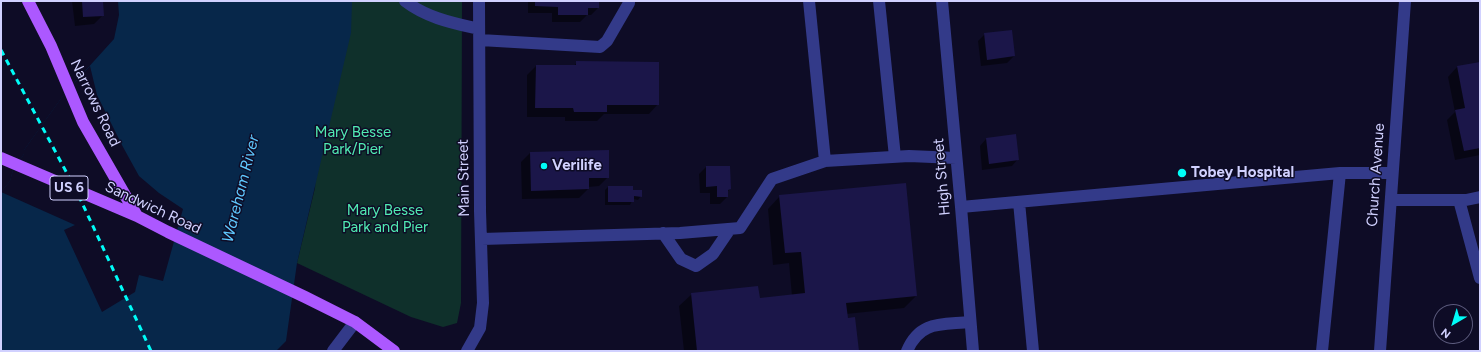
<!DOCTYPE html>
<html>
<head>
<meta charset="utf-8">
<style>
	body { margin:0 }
	#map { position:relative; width:1481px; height:352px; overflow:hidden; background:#0e0c26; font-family:Figtree,sans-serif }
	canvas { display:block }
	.frame { position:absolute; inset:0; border:2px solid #d1d1ff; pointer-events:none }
	.north { position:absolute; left:1433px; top:304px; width:40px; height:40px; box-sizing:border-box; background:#0e0c26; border:1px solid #5c5b7d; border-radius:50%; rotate:218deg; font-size:11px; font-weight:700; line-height:16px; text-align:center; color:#d1d1ff }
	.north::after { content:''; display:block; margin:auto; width:14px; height:18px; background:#00fcf7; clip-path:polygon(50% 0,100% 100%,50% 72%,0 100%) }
</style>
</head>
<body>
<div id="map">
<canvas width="1481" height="352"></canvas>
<div class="frame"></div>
<div class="north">N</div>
</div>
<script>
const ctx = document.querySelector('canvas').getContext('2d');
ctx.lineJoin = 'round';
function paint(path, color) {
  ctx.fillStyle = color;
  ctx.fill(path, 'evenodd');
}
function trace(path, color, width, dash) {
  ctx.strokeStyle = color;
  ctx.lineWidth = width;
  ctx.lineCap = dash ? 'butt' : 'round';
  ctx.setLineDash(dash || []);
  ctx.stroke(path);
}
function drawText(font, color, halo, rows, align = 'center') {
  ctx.font = font + ' Figtree,sans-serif';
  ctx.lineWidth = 3;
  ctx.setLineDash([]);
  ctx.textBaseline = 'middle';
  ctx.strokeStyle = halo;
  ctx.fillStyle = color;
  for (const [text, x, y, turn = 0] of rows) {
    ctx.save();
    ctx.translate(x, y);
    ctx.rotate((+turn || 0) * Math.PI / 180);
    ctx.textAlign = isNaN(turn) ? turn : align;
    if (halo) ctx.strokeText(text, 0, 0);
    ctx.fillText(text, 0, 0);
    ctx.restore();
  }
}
paint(new Path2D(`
	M 325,1 L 462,1 L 461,303 L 457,323 L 443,327 L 411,317 L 297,263 L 315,188 Z`), '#0f302b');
paint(new Path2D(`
	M 118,1 L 352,1 L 351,33 L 297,263 L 286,341 L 276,351 L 1,351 L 1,192 L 10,181 L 13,170 L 24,154 L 24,150 L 65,93 L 114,39 L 119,15 Z`), '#07274a');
paint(new Path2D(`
	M 90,66 L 97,95 L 123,147 L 139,176 L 159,193 L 183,209 L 163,281 L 139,275 L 135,292 L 102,312 L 64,230 L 75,225 L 1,192 L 10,181 L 13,170 L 24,154 L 24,150 L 65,93 Z`), '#0e0c26');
paint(new Path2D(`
	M 72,1 L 102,1 L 103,15 L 94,24 L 75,26 Z
	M 528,1 L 598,1 L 598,8 L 591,15 L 587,15 L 580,22 L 552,22 L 552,13 L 528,13 Z
	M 985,34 L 1014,56 L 1007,63 L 981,66 L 978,41 Z
	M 577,62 L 658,104 L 649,114 L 604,114 L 597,121 L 565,121 L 565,117 L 527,117 L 527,75 L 536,66 L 574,66 Z
	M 1480,63 L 1480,155 L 1455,160 L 1447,120 L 1455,112 L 1448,77 L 1457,67 Z
	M 986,139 L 1018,159 L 1012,166 L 982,170 L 980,146 Z
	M 530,153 L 608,177 L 599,186 L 588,187 L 588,189 L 579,198 L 522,199 L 521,162 Z
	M 706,167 L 730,189 L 727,192 L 727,197 L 720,204 L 710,204 L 710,193 L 700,193 L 699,174 Z
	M 608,187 L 632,191 L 641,196 L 638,200 L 633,199 L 630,205 L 605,205 L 605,190 Z
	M 780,196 L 916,296 L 904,308 L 846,314 L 858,351 L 684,351 L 679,306 L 692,294 L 759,299 L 792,296 L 789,263 L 773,265 L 768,209 Z`), '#0007');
paint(new Path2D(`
	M 82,1 L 103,1 L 104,16 L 83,17 Z
	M 535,1 L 599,1 L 599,8 L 588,8 L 588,15 L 558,15 L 558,7 L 535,6 Z
	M 1012,30 L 1015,56 L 987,60 L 984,33 Z
	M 576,61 L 659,62 L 659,105 L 607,105 L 607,112 L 574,112 L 573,108 L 535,108 L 536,65 L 576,65 Z
	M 1480,62 L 1480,148 L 1464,151 L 1455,110 L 1465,108 L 1457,66 Z
	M 1016,134 L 1019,160 L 989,164 L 986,138 Z
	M 609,150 L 609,178 L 589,178 L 589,189 L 531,191 L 530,152 Z
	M 706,166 L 730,166 L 731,189 L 728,190 L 728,197 L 717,197 L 717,186 L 706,187 Z
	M 906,183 L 917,296 L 846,303 L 848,318 L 855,317 L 859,351 L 697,351 L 691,293 L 758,286 L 760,298 L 805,293 L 801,252 L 785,253 L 779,195 Z
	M 608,186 L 633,186 L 633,190 L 642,190 L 642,197 L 634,196 L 634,202 L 608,202 Z`), '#1b1649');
trace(new Path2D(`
	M 405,1 C 427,18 453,23 479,29
	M 809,1 L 825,161
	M 879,1 L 895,157
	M 942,1 L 961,207 L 973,351
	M 480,40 L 600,47 L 607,41 L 629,3 L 629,1
	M 1340,173 L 1392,173
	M 1391,200 L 1466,200 L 1480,197
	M 1459,200 L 1480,278
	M 1019,202 L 1033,351
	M 961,207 L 1340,173 L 1322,351
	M 663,233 L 681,259 L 696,266 L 713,254 L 730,229
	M 482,239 L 680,233 L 740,228 L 772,179 L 825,161 L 909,156 L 956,158
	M 333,351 L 355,322
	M 467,351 L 480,328 L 483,303 L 480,211 L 479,1
	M 907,351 C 920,320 942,325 970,322
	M 1380,351 L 1405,1`), '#333a89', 12);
trace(new Path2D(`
	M 28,1 L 51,46 L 83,122 L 137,216
	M 1,158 L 137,216 L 168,232 L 305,297 L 355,322 L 394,351`), '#ac58ff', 12);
trace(new Path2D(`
	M 1,50 L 77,192 L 151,351`), '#00fcf7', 3, [6, 5]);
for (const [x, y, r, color] of [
	[544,166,4,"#00fcf7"],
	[1182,173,5,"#00fcf7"]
]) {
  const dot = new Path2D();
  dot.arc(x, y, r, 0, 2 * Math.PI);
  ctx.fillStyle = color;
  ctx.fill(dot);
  trace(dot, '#0e0c26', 1.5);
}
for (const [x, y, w] of [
	[69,188,38]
]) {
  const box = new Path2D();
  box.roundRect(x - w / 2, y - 12, w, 24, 3);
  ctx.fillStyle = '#0e0c26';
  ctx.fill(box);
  trace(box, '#d1d1ff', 1);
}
drawText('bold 14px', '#d1d1ff', null, [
	["US 6",69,188]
]);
drawText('15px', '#d1d1ff', '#0e0c26', [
	["Narrows Road",95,103,64],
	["Church Avenue",1376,175,-86],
	["High Street",942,177,-95],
	["Main Street",464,178,-91],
	["Sandwich Road",153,208,25]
]);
drawText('15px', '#51ebb2', '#0e0c26', [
	["Mary Besse",353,133],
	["Park/Pier",353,150],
	["Mary Besse",385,211],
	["Park and Pier",385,228]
]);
drawText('bold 15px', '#d1d1ff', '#0e0c26', [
	["Verilife",552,166],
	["Tobey Hospital",1191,173]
], 'left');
drawText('italic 16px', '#5fc8ff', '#0e0c26', [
	["Wareham River",241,189,-76]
]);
</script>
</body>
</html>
